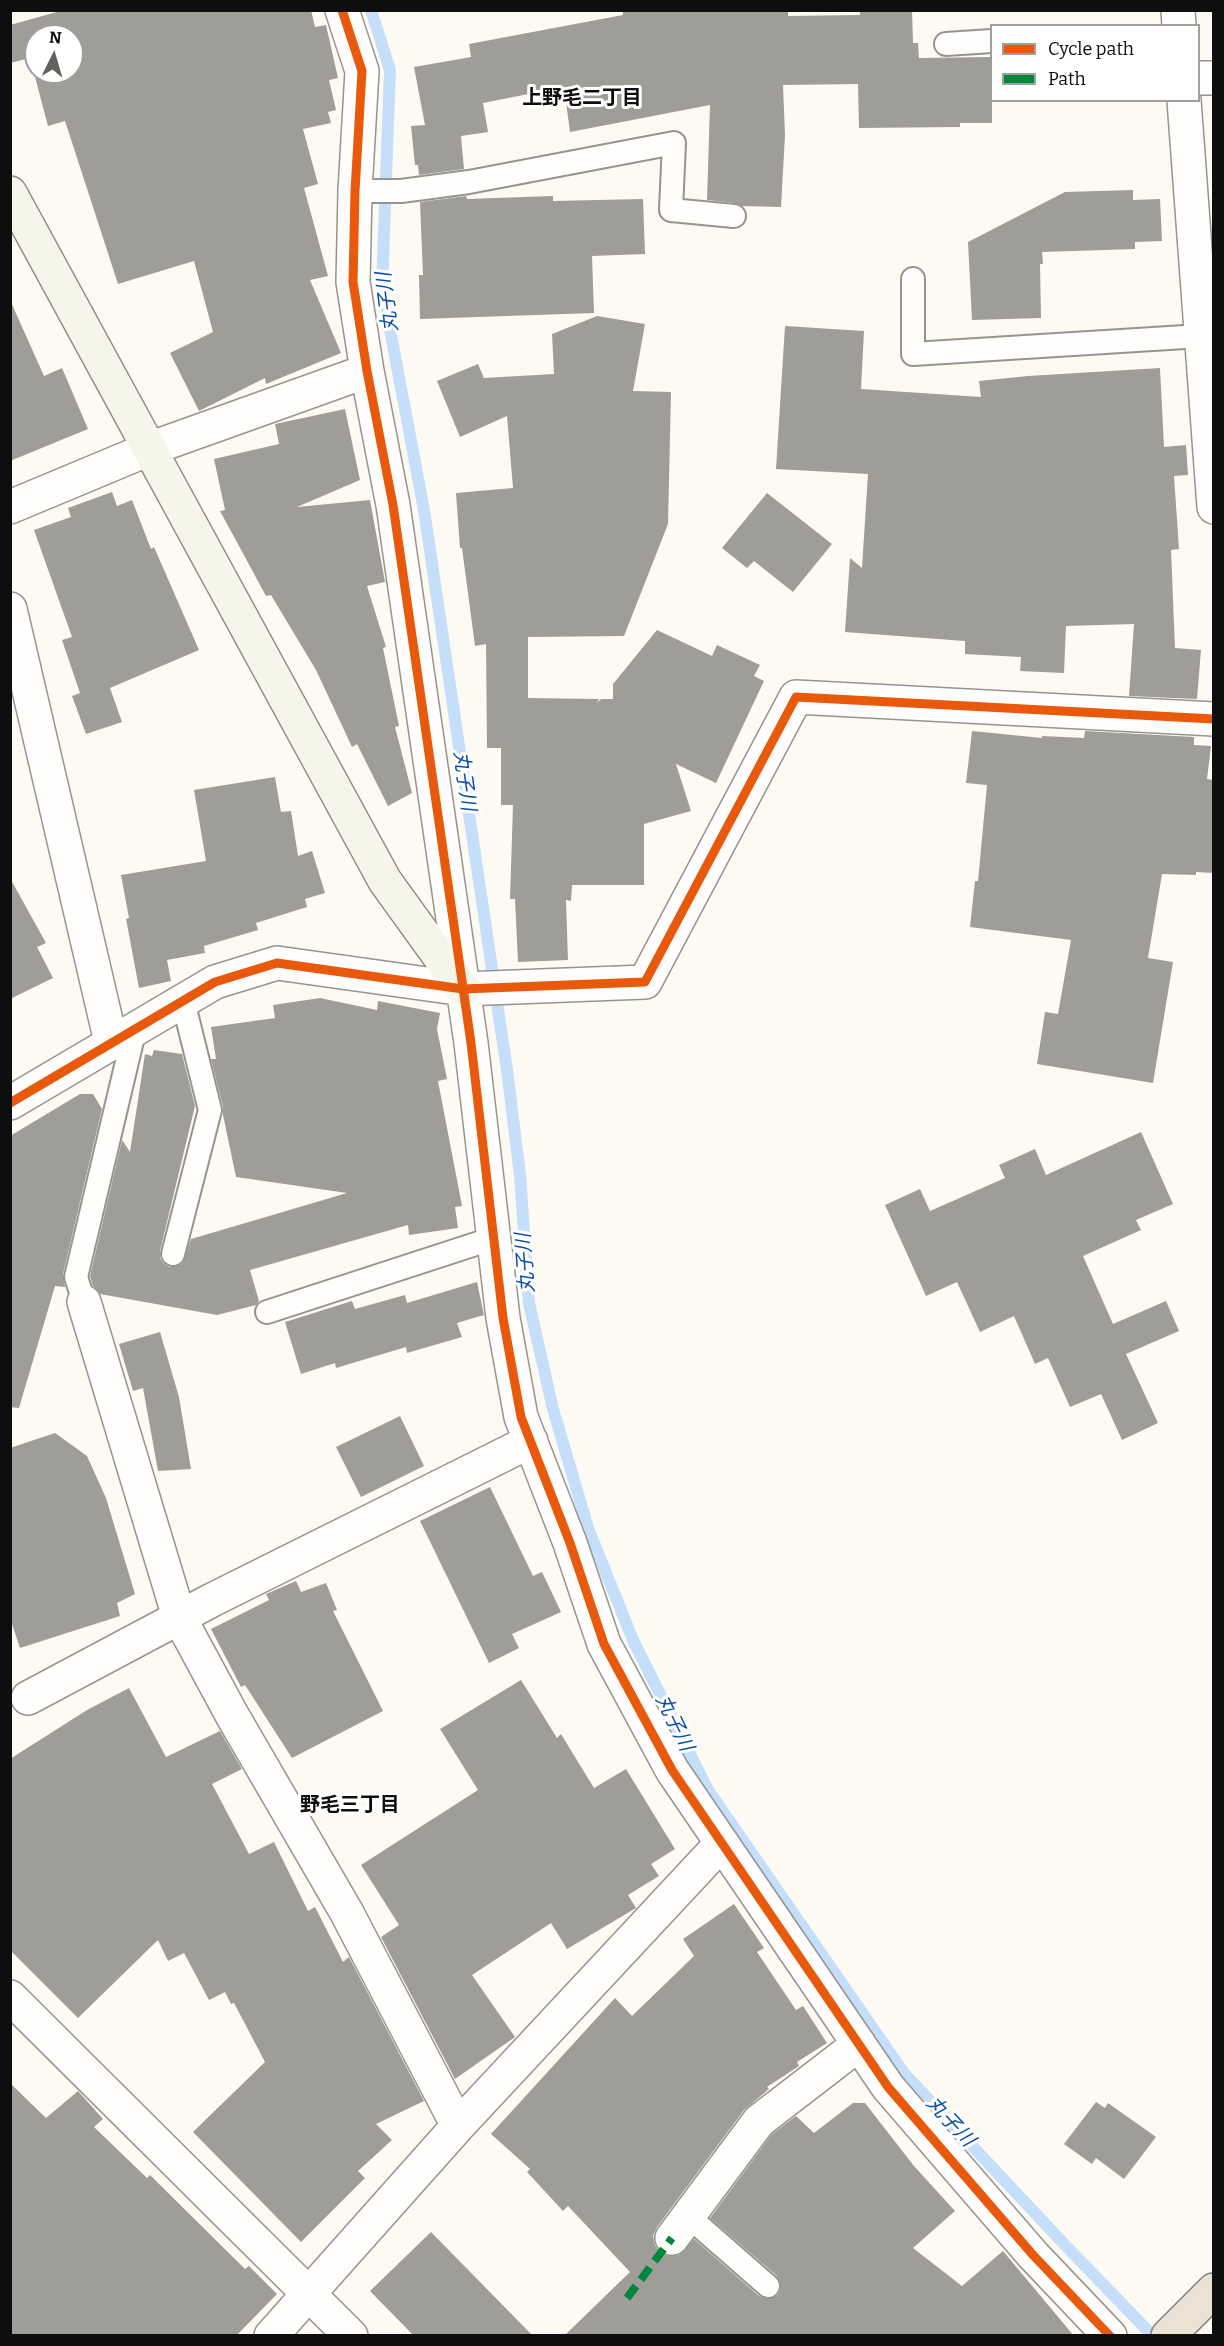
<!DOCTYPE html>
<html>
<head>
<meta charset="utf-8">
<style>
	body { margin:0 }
	#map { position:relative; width:1224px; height:2346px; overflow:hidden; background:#fcfaf2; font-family:Bitter,serif }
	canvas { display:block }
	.frame { position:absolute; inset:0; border:12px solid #0e0e0e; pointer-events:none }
	.legend { position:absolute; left:990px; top:24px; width:210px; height:78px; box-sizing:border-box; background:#fff; border:2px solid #9f9f9f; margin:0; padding:8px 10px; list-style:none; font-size:18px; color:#0e0e0e }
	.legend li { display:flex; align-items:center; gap:12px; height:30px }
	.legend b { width:30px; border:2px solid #9f9f9f }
	.north { position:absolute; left:24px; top:24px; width:60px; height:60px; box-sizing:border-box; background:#fff; border:2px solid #9f9f9f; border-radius:50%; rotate:5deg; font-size:16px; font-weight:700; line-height:24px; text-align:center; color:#0e0e0e }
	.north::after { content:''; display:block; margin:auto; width:21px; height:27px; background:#61615e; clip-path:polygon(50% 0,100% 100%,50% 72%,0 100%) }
</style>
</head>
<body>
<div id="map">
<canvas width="1224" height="2346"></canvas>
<div class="frame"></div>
<ul class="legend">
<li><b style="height:8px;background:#e8590c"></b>Cycle path</li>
<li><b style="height:8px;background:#00873e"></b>Path</li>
</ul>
<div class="north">N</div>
</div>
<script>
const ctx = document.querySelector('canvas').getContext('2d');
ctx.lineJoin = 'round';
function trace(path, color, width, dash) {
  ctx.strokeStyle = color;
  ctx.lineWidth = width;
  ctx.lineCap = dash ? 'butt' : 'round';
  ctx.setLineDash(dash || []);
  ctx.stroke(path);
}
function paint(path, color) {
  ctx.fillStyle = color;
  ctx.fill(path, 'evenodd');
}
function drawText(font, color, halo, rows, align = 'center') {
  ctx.font = font + ' Bitter,"Noto Sans JP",serif';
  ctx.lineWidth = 6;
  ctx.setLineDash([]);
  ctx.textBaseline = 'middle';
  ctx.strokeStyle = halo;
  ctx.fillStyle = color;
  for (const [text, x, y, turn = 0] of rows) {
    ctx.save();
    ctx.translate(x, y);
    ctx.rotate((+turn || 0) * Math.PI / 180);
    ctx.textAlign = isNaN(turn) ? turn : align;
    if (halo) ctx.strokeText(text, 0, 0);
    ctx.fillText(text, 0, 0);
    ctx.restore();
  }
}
trace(new Path2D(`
	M 371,10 L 390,70 L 382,287 L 424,510 L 507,1070 L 520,1175 L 529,1303 L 553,1409 L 588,1528 L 633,1640 L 708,1790 L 903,2072 L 1064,2244 L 1153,2336`), '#c5dffa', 12);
paint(new Path2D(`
	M 64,10 L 311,10 L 315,27 L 326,25 L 338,78 L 329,80 L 336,110 L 328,112 L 331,123 L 303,129 L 318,184 L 304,188 L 328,276 L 310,280 L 341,353 L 266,384 L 265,378 L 199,411 L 170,353 L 213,332 L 194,261 L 118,284 L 65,121 L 48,126 L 30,58 L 10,63 L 10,25 ZM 36,36 L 72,36 L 72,72 L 36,72 Z
	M 788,10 L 788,16 L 860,15 L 860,10 L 912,10 L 913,43 L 918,43 L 919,58 L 992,57 L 992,123 L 960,123 L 960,127 L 859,128 L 858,84 L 783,85 L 785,135 L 781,207 L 742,206 L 735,203 L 707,200 L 710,105 L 570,132 L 564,87 L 483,103 L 488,132 L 461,136 L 464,169 L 419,175 L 418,165 L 415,165 L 411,126 L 425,125 L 414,67 L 471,57 L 469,44 L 623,15 L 623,11 Z
	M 1133,190 L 1133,200 L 1160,199 L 1162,241 L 1135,242 L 1135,249 L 1042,252 L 1043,264 L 1040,264 L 1041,318 L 972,320 L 968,242 L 1065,192 Z
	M 466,196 L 467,199 L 553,196 L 553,201 L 643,199 L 645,254 L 592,256 L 594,313 L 420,319 L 419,275 L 423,275 L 420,202 Z
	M 10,300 L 44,376 L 62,368 L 88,429 L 10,461 Z
	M 597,316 L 645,324 L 633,391 L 671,392 L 668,524 L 624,636 L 528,637 L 528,698 L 599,699 L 597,703 L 601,699 L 613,699 L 613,684 L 657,630 L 712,656 L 717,645 L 760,665 L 754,676 L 764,681 L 716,783 L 676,764 L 691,811 L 644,824 L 644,885 L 572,885 L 571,901 L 566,900 L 568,960 L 518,962 L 515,899 L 510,899 L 513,805 L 501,805 L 501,748 L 487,748 L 486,644 L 475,646 L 462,548 L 460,548 L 456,493 L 513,488 L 507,416 L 460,437 L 437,381 L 478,364 L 484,378 L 554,374 L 552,334 Z
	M 785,326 L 864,331 L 861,389 L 981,397 L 979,381 L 1028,376 L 1160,368 L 1164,447 L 1186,445 L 1188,475 L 1174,476 L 1179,549 L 1171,550 L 1175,648 L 1201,650 L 1197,699 L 1129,696 L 1134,624 L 1066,626 L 1064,673 L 1020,671 L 1021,657 L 965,654 L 965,641 L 845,632 L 850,558 L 862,568 L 868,474 L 776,469 Z
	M 345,409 L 360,480 L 297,507 L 370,500 L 385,582 L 367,586 L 386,647 L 383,648 L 399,726 L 395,727 L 412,793 L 388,806 L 357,744 L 352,747 L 316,670 L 271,595 L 266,596 L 220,511 L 225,510 L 214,459 L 279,444 L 275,424 Z
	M 112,492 L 117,506 L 132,500 L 151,549 L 154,547 L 199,650 L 110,688 L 122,722 L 86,734 L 72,696 L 80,693 L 62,640 L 72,637 L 34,530 L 71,517 L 68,508 Z
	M 767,493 L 832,544 L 793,592 L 754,561 L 747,568 L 722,548 Z
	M 972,731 L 1042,738 L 1042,736 L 1084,738 L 1085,731 L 1194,737 L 1194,745 L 1211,746 L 1207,779 L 1214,780 L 1214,873 L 1196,872 L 1196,875 L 1162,874 L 1148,958 L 1173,962 L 1153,1083 L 1037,1064 L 1045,1012 L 1058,1014 L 1071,940 L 970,927 L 975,881 L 978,881 L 987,785 L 966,783 Z
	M 275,777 L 281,812 L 291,811 L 298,856 L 312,851 L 325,893 L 305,899 L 307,907 L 256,923 L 258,930 L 204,946 L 205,953 L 167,960 L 171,981 L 139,988 L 126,919 L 129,918 L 121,875 L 206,861 L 194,790 Z
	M 10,878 L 46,943 L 37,947 L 53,978 L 10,999 Z
	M 320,998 L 377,1010 L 378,1001 L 440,1013 L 437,1029 L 447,1079 L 438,1081 L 462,1206 L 455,1207 L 458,1228 L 409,1235 L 408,1225 L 250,1270 L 259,1301 L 256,1305 L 217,1315 L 100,1294 L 93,1286 L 90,1276 L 122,1140 L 130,1152 L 145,1054 L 152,1056 L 154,1050 L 182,1054 L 195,1106 L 160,1251 L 160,1258 L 164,1264 L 170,1267 L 182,1264 L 191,1239 L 347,1193 L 236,1177 L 223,1115 L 223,1107 L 211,1059 L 216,1059 L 211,1027 L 275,1018 L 273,1005 Z
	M 80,1094 L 93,1094 L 102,1109 L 63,1274 L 65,1287 L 55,1286 L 19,1408 L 10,1407 L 10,1136 Z
	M 1141,1132 L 1173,1204 L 1136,1220 L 1141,1230 L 1083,1256 L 1113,1324 L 1166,1301 L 1179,1331 L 1126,1354 L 1158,1423 L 1122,1440 L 1101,1394 L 1070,1407 L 1048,1358 L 1035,1364 L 1014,1316 L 980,1332 L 957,1282 L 926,1296 L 885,1205 L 920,1189 L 930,1211 L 1005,1178 L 999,1165 L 1035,1149 L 1046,1175 Z
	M 477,1282 L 484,1315 L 457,1323 L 462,1337 L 407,1353 L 406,1347 L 336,1368 L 335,1363 L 301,1374 L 285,1322 L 352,1301 L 355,1309 L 405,1295 L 407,1303 Z
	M 160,1332 L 179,1397 L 191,1469 L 158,1471 L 143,1388 L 133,1391 L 119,1344 Z
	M 400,1416 L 424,1466 L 361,1497 L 336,1447 Z
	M 55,1433 L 87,1456 L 106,1498 L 135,1594 L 117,1603 L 120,1616 L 20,1648 L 10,1618 L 10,1448 Z
	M 490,1487 L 533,1576 L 542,1572 L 561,1612 L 512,1634 L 519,1648 L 489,1663 L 420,1521 Z
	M 296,1581 L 301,1592 L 326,1583 L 337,1610 L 333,1611 L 383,1711 L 292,1758 L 245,1685 L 241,1687 L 211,1629 L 269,1600 L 266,1594 Z
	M 521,1680 L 557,1738 L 561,1734 L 594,1788 L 626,1769 L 675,1849 L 651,1864 L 659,1876 L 628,1895 L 636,1908 L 567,1949 L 551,1923 L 472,1975 L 515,2037 L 455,2079 L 381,1937 L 399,1925 L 361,1865 L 478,1790 L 440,1729 Z
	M 129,1688 L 166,1757 L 220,1731 L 242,1769 L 212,1784 L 249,1854 L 274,1842 L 308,1911 L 315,1907 L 343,1962 L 349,1957 L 424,2101 L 376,2124 L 392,2140 L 358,2171 L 365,2178 L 301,2242 L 193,2132 L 265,2062 L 234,2003 L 231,2004 L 225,1992 L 209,2000 L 184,1953 L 168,1961 L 158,1940 L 78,2018 L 10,1950 L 10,1759 L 87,1710 Z
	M 734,1904 L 764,1948 L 757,1952 L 796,2010 L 803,2006 L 827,2043 L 797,2062 L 799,2066 L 767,2087 L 769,2089 L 744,2110 L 657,2227 L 653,2236 L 655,2245 L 660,2253 L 669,2256 L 679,2255 L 694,2239 L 759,2296 L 766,2299 L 778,2295 L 781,2288 L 777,2276 L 710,2218 L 772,2134 L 796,2116 L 814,2133 L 853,2103 L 865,2103 L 914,2166 L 955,2211 L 913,2248 L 962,2286 L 1003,2251 L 1074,2336 L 564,2336 L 630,2272 L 568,2206 L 563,2211 L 527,2172 L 530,2169 L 491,2134 L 615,1998 L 632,2016 L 694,1956 L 683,1939 Z
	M 10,2083 L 46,2118 L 78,2091 L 103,2119 L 94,2127 L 147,2178 L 150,2175 L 245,2269 L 249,2266 L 277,2294 L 236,2336 L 10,2336 Z
	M 1096,2102 L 1105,2108 L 1108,2103 L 1156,2137 L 1124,2179 L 1096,2158 L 1092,2164 L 1064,2144 Z
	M 431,2232 L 533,2336 L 414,2336 L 370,2291 Z`), '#9f9d98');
const lane = new Path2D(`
	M 946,44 L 992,41
	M 355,191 L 401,191 L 469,182 L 674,143 L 671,210 L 734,216
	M 913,279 L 913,354 L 1201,336
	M 173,1254 L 210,1110 L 183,1001
	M 84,1302 L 76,1277 L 135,1028
	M 267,1312 L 494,1238
	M 688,2216 L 768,2286`);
const street = new Path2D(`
	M 342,10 L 362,71 L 355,191 L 353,282 L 367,371 L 393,505 L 471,1043 L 503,1318 L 521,1417 L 570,1543 L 604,1644 L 672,1770 L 888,2087 L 1033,2255 L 1110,2336
	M 1178,10 L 1179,26
	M 1198,78 L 1214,78
	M 1184,100 L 1214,507
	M 10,507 L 149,449 L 367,371
	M 10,609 L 111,1042
	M 10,1103 L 215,982 L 277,963 L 463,989 L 645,982 L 796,697 L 1214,719
	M 84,1302 L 179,1617 L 232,1715 L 347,1913 L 458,2126
	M 28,1698 L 212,1600 L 531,1441
	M 10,1997 L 351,2336
	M 672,2238 L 759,2121 L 859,2044
	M 271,2336 L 458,2126 L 722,1843`);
const secondary = new Path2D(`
	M 10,193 L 385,881 L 463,989`);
const highway = new Path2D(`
	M 1168,2336 L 1214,2290`);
trace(lane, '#959491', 26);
trace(street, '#959491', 36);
trace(secondary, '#8c8b87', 36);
trace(highway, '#82827e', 36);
trace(lane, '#fffefd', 22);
trace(street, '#fffefd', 33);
trace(secondary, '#f5f5ea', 33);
trace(highway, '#ebe2d4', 33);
trace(new Path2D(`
	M 627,2298 L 672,2238`), '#00873e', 8, [15, 8]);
trace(new Path2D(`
	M 342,10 L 362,71 L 355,191 L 353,282 L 367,371 L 393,505 L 471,1043 L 503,1318 L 521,1417 L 570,1543 L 604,1644 L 672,1770 L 888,2087 L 1033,2255 L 1110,2336
	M 10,1103 L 215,982 L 277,963 L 463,989 L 645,982 L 796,697 L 1214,719`), '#e8590c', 9);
drawText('bold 20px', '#0e0e0e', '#fff', [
	["上野毛二丁目",582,98],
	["野毛三丁目",350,1805]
]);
drawText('italic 20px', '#094eae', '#fff', [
	["丸子川",388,302,-97],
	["丸子川",464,781,82],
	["丸子川",526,1263,-94],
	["丸子川",674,1723,64],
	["丸子川",950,2122,47]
]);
</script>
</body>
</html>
